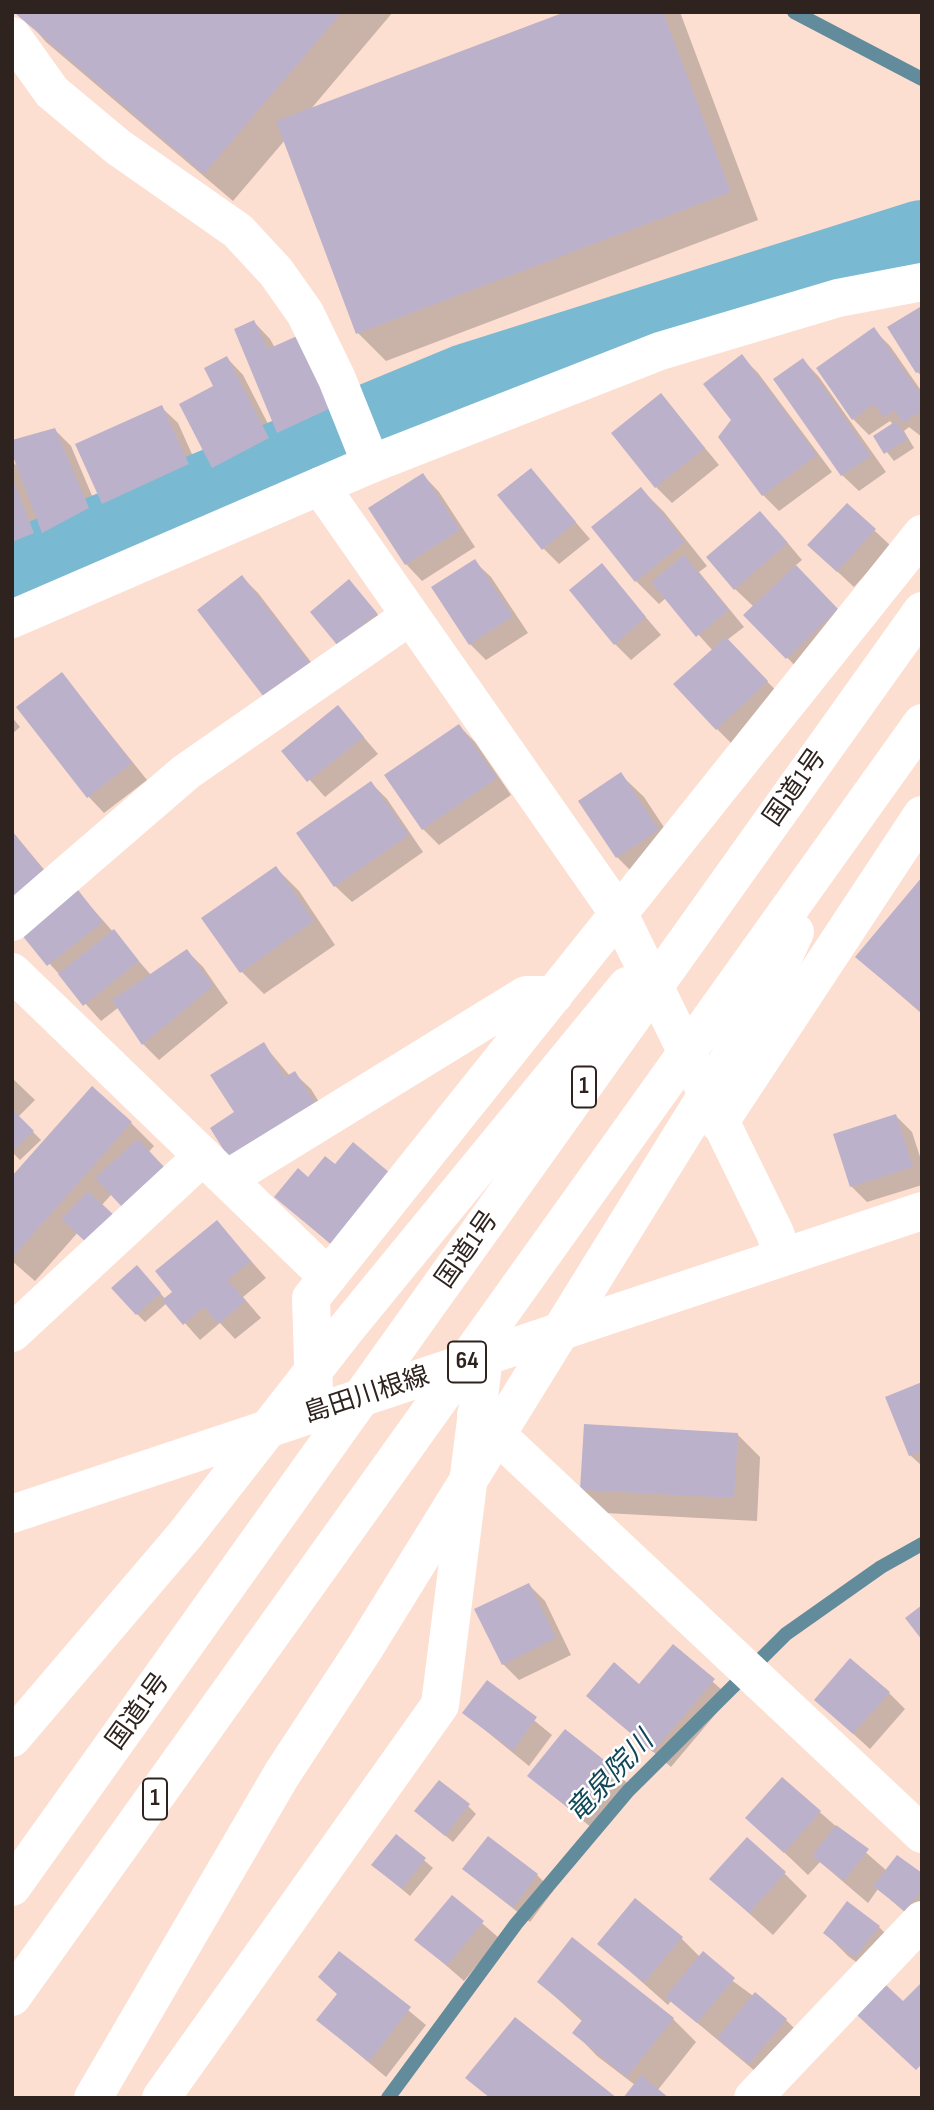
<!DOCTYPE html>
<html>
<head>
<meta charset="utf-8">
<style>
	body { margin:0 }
	#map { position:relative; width:934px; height:2110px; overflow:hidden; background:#fcdfd1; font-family:"Sofia Sans Condensed",sans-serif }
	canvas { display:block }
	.frame { position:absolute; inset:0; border:14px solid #2e231e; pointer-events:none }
</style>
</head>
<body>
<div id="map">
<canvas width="934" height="2110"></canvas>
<div class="frame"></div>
</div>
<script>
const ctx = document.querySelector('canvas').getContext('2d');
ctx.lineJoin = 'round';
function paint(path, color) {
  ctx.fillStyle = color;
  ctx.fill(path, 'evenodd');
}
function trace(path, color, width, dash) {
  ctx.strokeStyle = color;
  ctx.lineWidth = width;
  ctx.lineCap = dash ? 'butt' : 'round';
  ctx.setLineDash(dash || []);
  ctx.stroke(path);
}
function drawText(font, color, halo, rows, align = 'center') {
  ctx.font = font + ' "Sofia Sans Condensed","Noto Sans JP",sans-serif';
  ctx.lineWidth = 5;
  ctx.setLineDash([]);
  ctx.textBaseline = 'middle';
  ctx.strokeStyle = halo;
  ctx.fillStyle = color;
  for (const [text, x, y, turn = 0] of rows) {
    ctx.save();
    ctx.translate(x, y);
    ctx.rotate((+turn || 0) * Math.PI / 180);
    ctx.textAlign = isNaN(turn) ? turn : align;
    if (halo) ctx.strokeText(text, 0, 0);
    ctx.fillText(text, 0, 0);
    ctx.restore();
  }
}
paint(new Path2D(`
	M 20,12 L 393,12 L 310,110 L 570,12 L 680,12 L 758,220 L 386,361 L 358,333 L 285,140 L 233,201 L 46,42 Z
	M 919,309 L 922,312 L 922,376 L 917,372 Z
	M 254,322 L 270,339 L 275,348 L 346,424 L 295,449 L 278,432 L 236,330 Z
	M 873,329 L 890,346 L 922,392 L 922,437 L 909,427 L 904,431 L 914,448 L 894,461 L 875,437 L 893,425 L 890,421 L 869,435 L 853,419 Z
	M 742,357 L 758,373 L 832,472 L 779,511 L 763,495 L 733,420 Z
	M 227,358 L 243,375 L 284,455 L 230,483 L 214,467 L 181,404 L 216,386 Z
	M 803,360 L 819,377 L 886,472 L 859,491 L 842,475 Z
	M 661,395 L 719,465 L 672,503 L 656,487 Z
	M 161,407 L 178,423 L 204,481 L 120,519 L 104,503 Z
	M 55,430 L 71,446 L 104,524 L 59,548 L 42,532 L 49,549 L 22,560 L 12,551 L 12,461 L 19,468 Z
	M 531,470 L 590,539 L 559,564 L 543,548 Z
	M 423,475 L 439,492 L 475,547 L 422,581 L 406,564 L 371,509 Z
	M 641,489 L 664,512 L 707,566 L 699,572 L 744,627 L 727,640 L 790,705 L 740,752 L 717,729 L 713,651 L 666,598 L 659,604 L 636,581 Z
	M 847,505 L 891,546 L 854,587 L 826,561 Z
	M 776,529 L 802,560 L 795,566 L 853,627 L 803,674 L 746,615 L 754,607 L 735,589 Z
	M 474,561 L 491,577 L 528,633 L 486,660 L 470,644 Z
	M 601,565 L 661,635 L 631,660 L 615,644 Z
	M 242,577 L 258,593 L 327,683 L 285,716 Z
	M 349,581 L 392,631 L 356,661 Z
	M 62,674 L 147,780 L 104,813 L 88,796 Z
	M 338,707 L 378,754 L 325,797 L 284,751 Z
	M 12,717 L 20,727 L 12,734 Z
	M 459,726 L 475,742 L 511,795 L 439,845 L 423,829 L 386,775 Z
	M 621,775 L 644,797 L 681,853 L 640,880 L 617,857 Z
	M 371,783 L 387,799 L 423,852 L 352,902 L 335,886 L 299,833 Z
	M 12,831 L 61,890 L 12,923 Z
	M 276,868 L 299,891 L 335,945 L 264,994 L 241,971 Z
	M 922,880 L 922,1014 L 857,957 Z
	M 78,892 L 151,975 L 187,951 L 203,967 L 228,1003 L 159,1060 L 143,1044 L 119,1007 L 101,1021 L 24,935 Z
	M 264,1045 L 290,1076 L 294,1073 L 311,1089 L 330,1120 L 236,1113 Z
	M 12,1078 L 35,1100 L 18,1117 L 41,1140 L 20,1160 L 12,1152 Z
	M 896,1116 L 912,1132 L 922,1163 L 922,1185 L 867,1202 L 851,1186 Z
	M 131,1123 L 154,1146 L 35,1281 L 12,1261 L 12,1178 Z
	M 298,1171 L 348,1259 L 276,1197 Z
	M 217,1222 L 266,1278 L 243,1297 L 261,1318 L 235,1339 L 220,1323 L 200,1340 L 167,1303 L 145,1322 L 137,1314 L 145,1275 L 166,1300 L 175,1292 Z
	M 922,1384 L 922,1466 L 910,1455 Z
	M 737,1434 L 760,1457 L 757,1521 L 605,1513 L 582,1490 Z
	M 529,1585 L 545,1601 L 571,1655 L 519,1680 L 503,1664 Z
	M 673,1647 L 730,1697 L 671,1767 L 588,1696 L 640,1687 Z
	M 487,1682 L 552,1735 L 529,1766 L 464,1713 Z
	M 889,1693 L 905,1709 L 870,1749 L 816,1700 Z
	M 612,1768 L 628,1784 L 593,1829 L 530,1776 Z
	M 782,1779 L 887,1871 L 922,1876 L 922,1927 L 878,1889 L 868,1903 L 820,1862 L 808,1875 L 748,1818 Z
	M 468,1806 L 476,1814 L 453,1842 L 425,1819 Z
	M 396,1836 L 433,1868 L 410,1896 L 373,1865 Z
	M 464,1869 L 537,1875 L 553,1891 L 530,1922 Z
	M 784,1873 L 807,1896 L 773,1935 L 711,1879 Z
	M 452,1897 L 499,1938 L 464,1981 L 417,1940 Z
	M 879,1927 L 902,1950 L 879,1979 L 848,1956 L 825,1933 Z
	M 681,1938 L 700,1957 L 786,2020 L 809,2043 L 773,2086 L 671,2001 L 668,2005 L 599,1944 Z
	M 573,1939 L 673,2019 L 696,2042 L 657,2091 L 635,2085 L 597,2056 L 575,2033 L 583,2022 L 539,1982 Z
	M 339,1953 L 426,2025 L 386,2077 L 318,2020 L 339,1995 Z`), '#0003');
trace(new Path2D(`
	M 794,12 L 922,79
	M 388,2098 L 516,1924 L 628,1791 L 786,1634 L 881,1567 L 922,1544`), '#628c9c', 14);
trace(new Path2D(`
	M 12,572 L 466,384 L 922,240`), '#79b9d2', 80);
paint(new Path2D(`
	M 17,12 L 342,12 L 204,174 L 16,14 Z
	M 565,12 L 663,12 L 731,192 L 356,334 L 276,121 Z
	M 920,307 L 922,369 L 916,373 L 887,327 Z
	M 254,320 L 268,349 L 297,336 L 331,408 L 277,433 L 234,329 Z
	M 874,327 L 922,396 L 922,410 L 903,423 L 894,410 L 884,418 L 874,404 L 852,420 L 816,368 Z
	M 742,354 L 817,455 L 762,496 L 718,437 L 731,420 L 703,384 Z
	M 227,356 L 269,438 L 212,468 L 179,404 L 213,386 L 204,368 Z
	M 803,358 L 871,456 L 841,476 L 773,379 Z
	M 661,393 L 705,448 L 655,488 L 611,433 Z
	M 162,405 L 189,464 L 102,504 L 75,444 Z
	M 896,421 L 908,439 L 884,454 L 873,436 Z
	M 55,428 L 89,508 L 42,533 L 12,454 L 12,440 Z
	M 531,468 L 576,522 L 542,550 L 497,495 Z
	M 423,473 L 460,530 L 405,565 L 368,508 Z
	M 12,477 L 34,533 L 12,542 Z
	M 641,487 L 685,542 L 635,582 L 591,527 Z
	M 847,503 L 876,529 L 837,572 L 807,545 Z
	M 760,511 L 788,543 L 734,590 L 706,557 Z
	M 684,555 L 729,610 L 696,637 L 651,582 Z
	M 475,559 L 513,616 L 469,645 L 431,587 Z
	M 602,563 L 646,617 L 614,645 L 569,590 Z
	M 796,565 L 838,609 L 786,659 L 743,615 Z
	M 242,575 L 312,666 L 267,701 L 197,610 Z
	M 349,579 L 377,613 L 338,646 L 310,612 Z
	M 726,637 L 768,681 L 716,730 L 673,684 Z
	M 62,672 L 132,763 L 87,798 L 16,707 Z
	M 338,705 L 364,737 L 307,782 L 281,751 Z
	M 459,724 L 497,778 L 422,830 L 384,775 Z
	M 621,772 L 659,830 L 616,858 L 578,801 Z
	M 371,781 L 409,835 L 334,887 L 296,833 Z
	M 12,831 L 46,873 L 12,900 Z
	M 276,866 L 314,921 L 240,973 L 201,918 Z
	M 922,877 L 922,1013 L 855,957 Z
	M 78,890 L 103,922 L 47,966 L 21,934 Z
	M 114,929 L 139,961 L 83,1006 L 58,974 Z
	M 187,949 L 213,986 L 142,1045 L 112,1000 Z
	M 264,1042 L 285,1077 L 295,1071 L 315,1103 L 228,1157 L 210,1128 L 234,1112 L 210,1075 Z
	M 92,1086 L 132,1122 L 12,1258 L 12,1176 Z
	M 14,1111 L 34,1131 L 12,1152 L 12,1113 Z
	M 896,1114 L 913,1167 L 850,1187 L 833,1134 Z
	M 138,1139 L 166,1169 L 123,1208 L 95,1178 Z
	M 353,1142 L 390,1173 L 331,1244 L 274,1197 L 298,1168 L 308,1177 L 325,1156 L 335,1164 Z
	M 88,1191 L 116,1217 L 89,1245 L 61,1219 Z
	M 217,1220 L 251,1261 L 228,1280 L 246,1301 L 218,1324 L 204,1307 L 183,1325 L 162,1300 L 172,1292 L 155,1271 Z
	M 137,1265 L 161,1293 L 136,1315 L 111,1288 Z
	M 922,1382 L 922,1451 L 909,1456 L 885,1397 Z
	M 584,1424 L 738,1433 L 734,1498 L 580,1490 Z
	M 529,1583 L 556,1638 L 502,1665 L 474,1609 Z
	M 922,1605 L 922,1640 L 905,1618 Z
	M 673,1644 L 715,1679 L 653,1752 L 586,1696 L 614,1662 L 639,1684 Z
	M 850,1658 L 890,1692 L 853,1734 L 814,1700 Z
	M 487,1680 L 537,1717 L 513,1751 L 462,1713 Z
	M 565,1729 L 613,1767 L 576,1814 L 527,1776 Z
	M 782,1777 L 821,1811 L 784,1853 L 745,1818 Z
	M 439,1780 L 470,1804 L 445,1836 L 414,1811 Z
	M 836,1825 L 869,1849 L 844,1881 L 812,1856 Z
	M 396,1834 L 426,1858 L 402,1889 L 371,1865 Z
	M 488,1836 L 538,1874 L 513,1908 L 462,1869 Z
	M 747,1837 L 786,1872 L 749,1913 L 709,1879 Z
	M 897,1855 L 922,1873 L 922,1890 L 905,1911 L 873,1886 Z
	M 452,1895 L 484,1921 L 447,1966 L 414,1940 Z
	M 635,1898 L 683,1937 L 644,1983 L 597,1944 Z
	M 847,1901 L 880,1926 L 855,1958 L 823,1933 Z
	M 572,1937 L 674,2018 L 627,2077 L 572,2033 L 583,2019 L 537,1982 Z
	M 339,1951 L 411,2007 L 369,2062 L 316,2020 L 337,1994 L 318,1977 Z
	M 703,1951 L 735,1978 L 697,2023 L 665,1997 Z
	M 922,1982 L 922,2064 L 916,2070 L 857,2015 L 886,1985 L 903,2001 Z
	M 755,1992 L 787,2019 L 749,2064 L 717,2038 Z
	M 515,2017 L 617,2098 L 490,2098 L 465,2078 Z
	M 641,2075 L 669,2098 L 623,2098 Z`), '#bcb1ca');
trace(new Path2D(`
	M 12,36 L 52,92 L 118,147 L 238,231 L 276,272 L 305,313 L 337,379 L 371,464
	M 320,486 L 619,914 L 775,1233 L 783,1257
	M 12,922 L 186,772 L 410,616
	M 12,972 L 328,1277
	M 719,1123 L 922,815
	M 227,1179 L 526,995 L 554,995
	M 12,1333 L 203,1156
	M 314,1393 L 311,1298 L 922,534
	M 476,1415 L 922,1834
	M 161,2098 L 440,1705 L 484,1357`), '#fff', 38);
trace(new Path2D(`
	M 12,619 L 371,464 L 660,351 L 838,298 L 922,282
	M 753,2098 L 922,1920`), '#fff', 38);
trace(new Path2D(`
	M 12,1514 L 922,1211`), '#fff', 38);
trace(new Path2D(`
	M 12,1738 L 185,1535 L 346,1329 L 627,986
	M 12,1887 L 922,611
	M 12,1997 L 922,723
	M 93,2098 L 282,1774 L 364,1649 L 758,1012 L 795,932`), '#fff', 38);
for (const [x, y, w] of [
	[584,1087,24],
	[467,1362,38],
	[155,1799,24]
]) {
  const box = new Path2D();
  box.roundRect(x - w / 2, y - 20.5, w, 41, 5);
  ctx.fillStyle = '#fff';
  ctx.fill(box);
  trace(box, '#2e231e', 2);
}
drawText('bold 24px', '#2e231e', null, [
	["1",584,1087],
	["64",467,1362],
	["1",155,1799]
]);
drawText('26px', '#2e231e', '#fff', [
	["国道1号",796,788,-55],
	["国道1号",468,1250,-55],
	["島田川根線",367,1396,-18],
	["国道1号",139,1712,-54]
]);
drawText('italic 28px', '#0f4658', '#fff', [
	["竜泉院川",611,1778,-47]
]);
</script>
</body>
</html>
